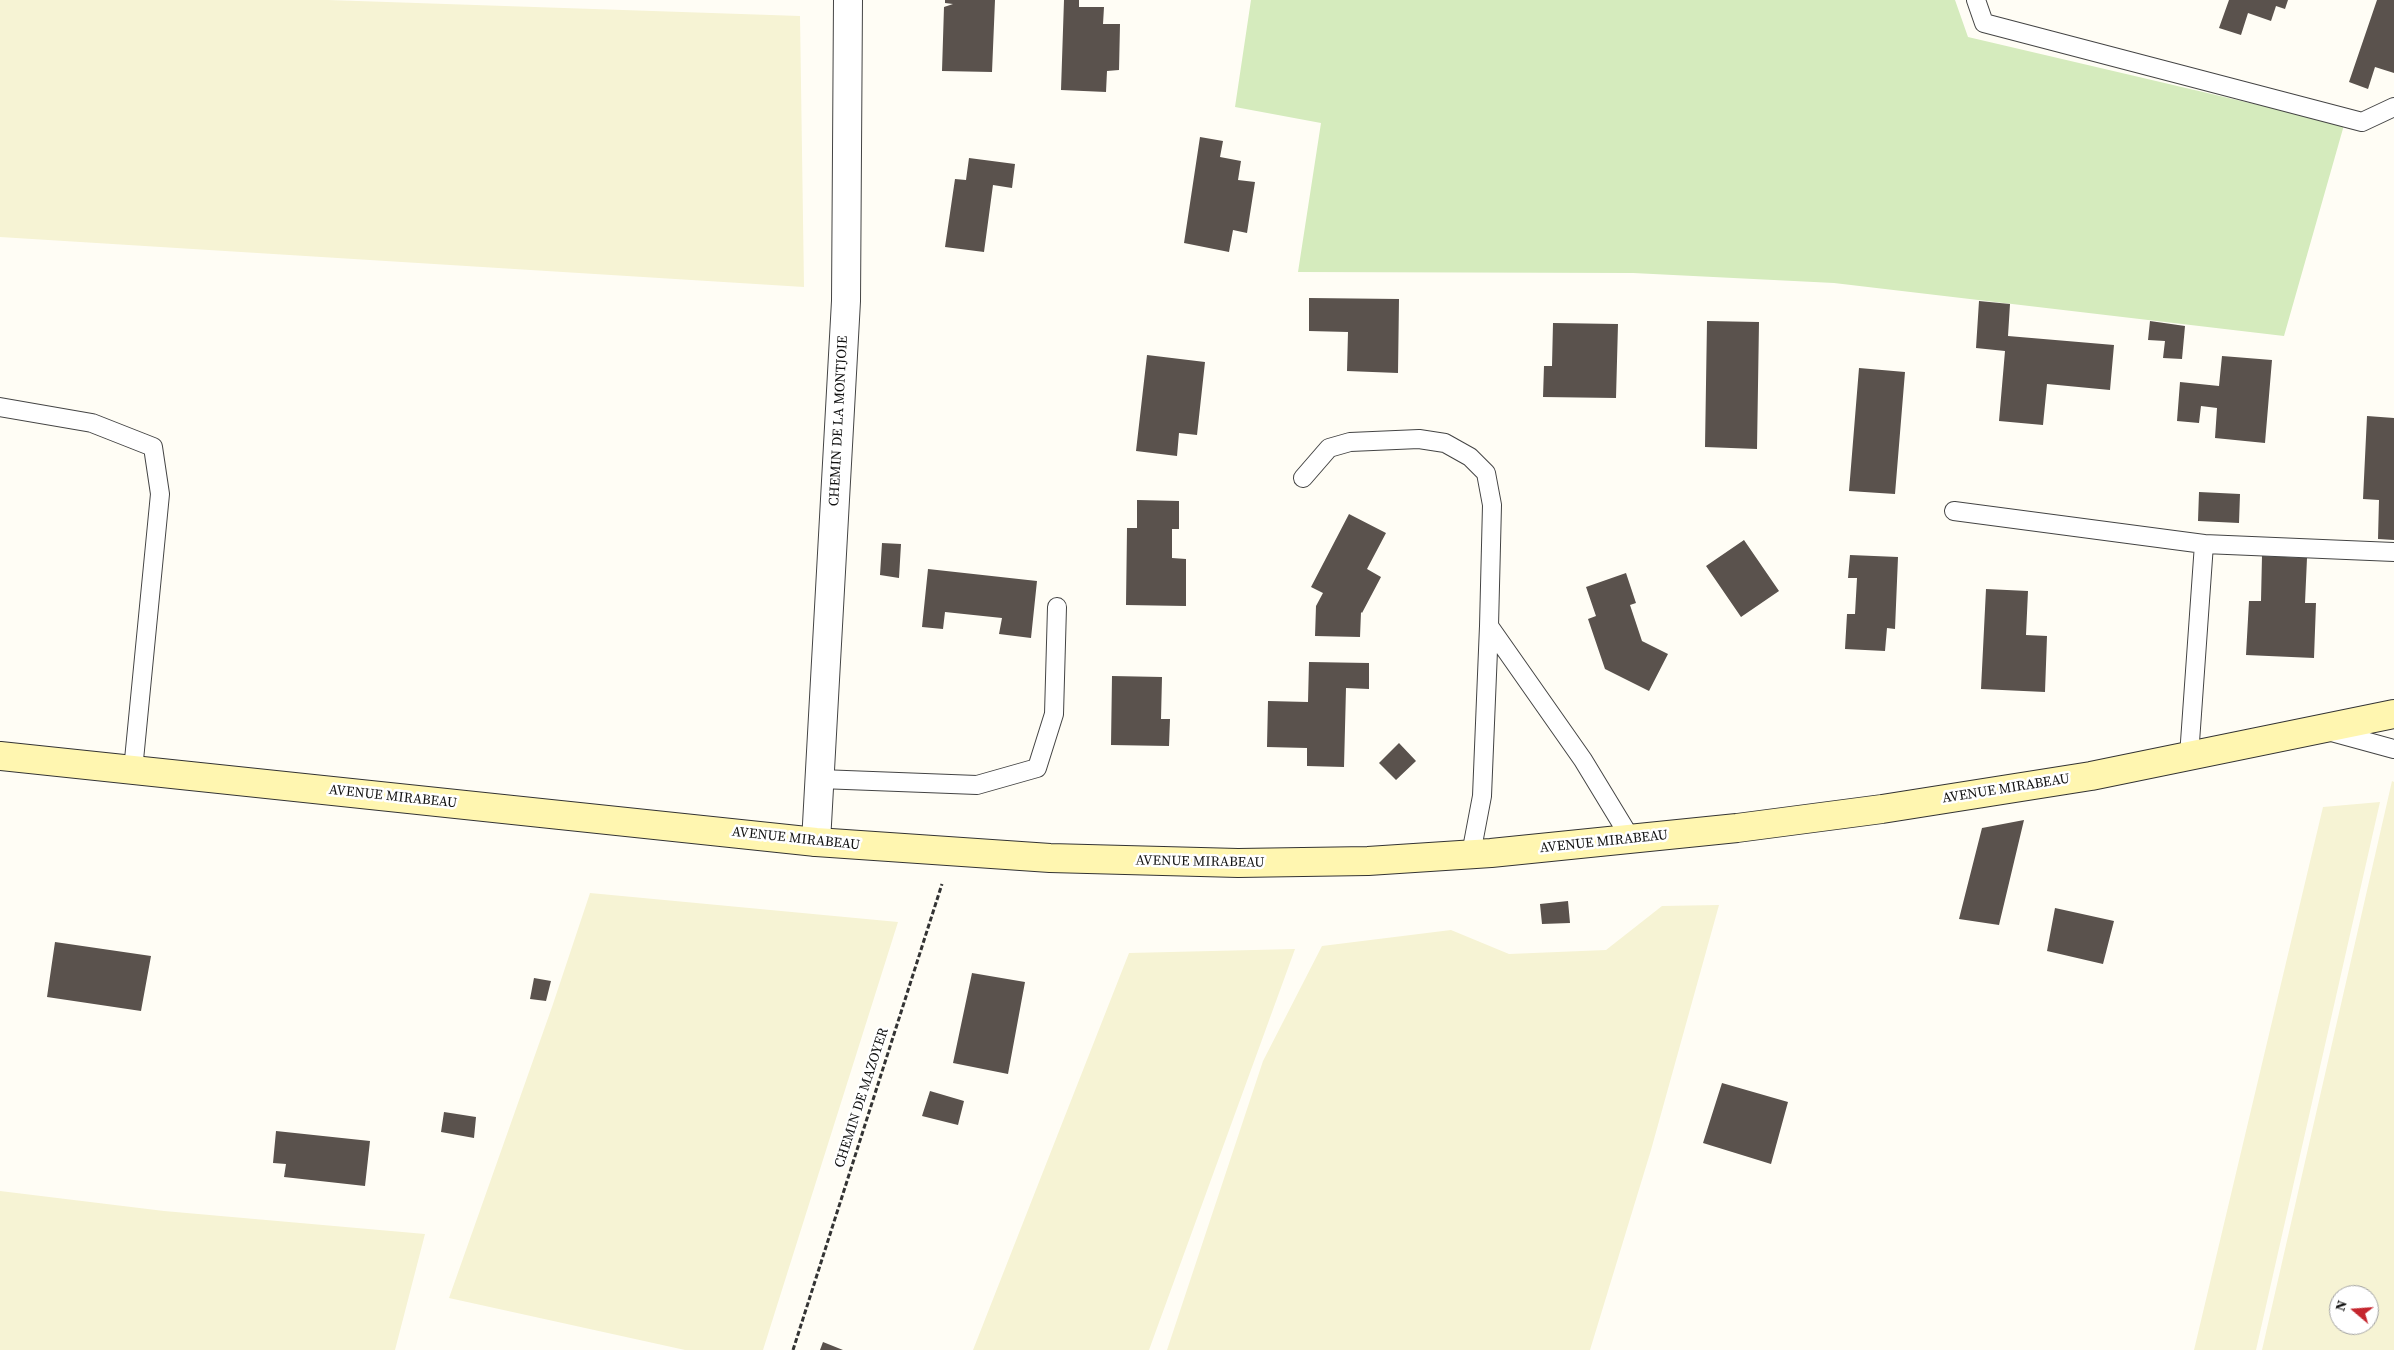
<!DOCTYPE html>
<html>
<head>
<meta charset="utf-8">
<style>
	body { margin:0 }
	#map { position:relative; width:2394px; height:1350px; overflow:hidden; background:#fffdf5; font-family:"Source Serif 4",serif }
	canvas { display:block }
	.north { position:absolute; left:2329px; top:1285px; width:50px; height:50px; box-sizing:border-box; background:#fff; border:1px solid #a0a0a0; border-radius:50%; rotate:288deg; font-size:14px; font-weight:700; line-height:20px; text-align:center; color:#111 }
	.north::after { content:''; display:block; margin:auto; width:18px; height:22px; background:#c4262e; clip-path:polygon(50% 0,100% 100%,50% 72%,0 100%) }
</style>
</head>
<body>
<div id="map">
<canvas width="2394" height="1350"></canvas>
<div class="north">N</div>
</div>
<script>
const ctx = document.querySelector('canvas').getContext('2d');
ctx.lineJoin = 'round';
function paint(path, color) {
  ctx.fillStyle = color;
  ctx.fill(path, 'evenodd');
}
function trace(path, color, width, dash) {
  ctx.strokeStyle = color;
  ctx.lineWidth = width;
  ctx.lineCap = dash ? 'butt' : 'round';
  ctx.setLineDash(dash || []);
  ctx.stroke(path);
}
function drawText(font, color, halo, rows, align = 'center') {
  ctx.font = font + ' "Source Serif 4",serif';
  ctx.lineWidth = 5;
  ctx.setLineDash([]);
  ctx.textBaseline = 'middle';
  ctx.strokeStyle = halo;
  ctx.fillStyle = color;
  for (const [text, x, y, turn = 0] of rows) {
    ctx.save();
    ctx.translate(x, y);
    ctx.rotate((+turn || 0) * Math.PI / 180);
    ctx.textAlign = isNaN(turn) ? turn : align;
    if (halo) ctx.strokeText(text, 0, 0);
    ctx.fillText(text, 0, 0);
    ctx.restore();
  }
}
paint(new Path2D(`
	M 0,0 L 328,0 L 800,16 L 804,287 L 0,237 Z
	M 2392,781 L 2394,782 L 2394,1350 L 2262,1350 ZM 2339,1295 L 2369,1295 L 2369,1325 L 2339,1325 Z
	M 2380,802 L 2256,1350 L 2194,1350 L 2323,807 Z
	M 590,893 L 898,922 L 763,1350 L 685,1350 L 449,1298 L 552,1007 Z
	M 1719,905 L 1651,1150 L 1590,1350 L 1167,1350 L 1263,1061 L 1322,946 L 1451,930 L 1509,954 L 1606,950 L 1662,906 Z
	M 1295,949 L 1149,1350 L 973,1350 L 1129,953 Z
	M 0,1191 L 164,1211 L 425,1234 L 395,1350 L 0,1350 Z`), '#f6f3d4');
paint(new Path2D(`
	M 1251,0 L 1955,0 L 1968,37 L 2344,125 L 2284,336 L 1834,283 L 1633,273 L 1298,272 L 1321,123 L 1235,107 Z`), '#d5ebbd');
paint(new Path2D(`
	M 945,0 L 995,0 L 992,72 L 942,71 L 944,7 L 953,4 L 945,3 Z
	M 1064,0 L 1079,0 L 1079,7 L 1104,7 L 1103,24 L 1120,24 L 1119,70 L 1107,71 L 1106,92 L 1061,90 Z
	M 2229,0 L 2288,0 L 2285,9 L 2276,6 L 2271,21 L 2248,13 L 2241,35 L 2219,28 Z
	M 2377,0 L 2394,0 L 2394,73 L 2375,67 L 2368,89 L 2349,82 Z
	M 1200,137 L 1223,141 L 1220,157 L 1241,161 L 1238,180 L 1255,182 L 1247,233 L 1233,230 L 1229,252 L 1184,243 Z
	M 969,158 L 1015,164 L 1012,188 L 993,185 L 984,252 L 945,247 L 955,179 L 966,180 Z
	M 1309,298 L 1399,299 L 1398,373 L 1347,371 L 1348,332 L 1309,331 Z
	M 1979,301 L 2010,304 L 2008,336 L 2114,345 L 2110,390 L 2047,384 L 2043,425 L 1999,421 L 2005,351 L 1976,348 Z
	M 1707,321 L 1759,322 L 1757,449 L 1705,447 Z
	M 2150,321 L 2185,326 L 2182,359 L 2163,358 L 2165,341 L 2148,340 Z
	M 1553,323 L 1618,324 L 1616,398 L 1543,397 L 1544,366 L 1552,366 Z
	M 1147,355 L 1205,362 L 1197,435 L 1179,433 L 1177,456 L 1136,451 Z
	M 2222,356 L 2272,360 L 2265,443 L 2215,438 L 2217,408 L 2201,406 L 2199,423 L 2177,421 L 2180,382 L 2219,386 Z
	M 1859,368 L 1905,372 L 1895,494 L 1849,491 Z
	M 2367,416 L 2394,418 L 2394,540 L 2378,539 L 2379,500 L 2363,499 Z
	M 2199,492 L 2240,494 L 2239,523 L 2198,521 Z
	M 1137,500 L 1179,501 L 1179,529 L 1172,529 L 1172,558 L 1186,559 L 1186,606 L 1126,605 L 1127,528 L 1137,528 Z
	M 1349,514 L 1386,533 L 1367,569 L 1381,577 L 1362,613 L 1361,612 L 1360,637 L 1315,636 L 1316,606 L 1323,593 L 1311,587 Z
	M 1744,540 L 1779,591 L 1741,617 L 1706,566 Z
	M 882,543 L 901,544 L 899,578 L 880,575 Z
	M 1850,555 L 1898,557 L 1895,629 L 1887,628 L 1885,651 L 1845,649 L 1847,614 L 1855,614 L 1857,578 L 1848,578 Z
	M 2262,556 L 2307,558 L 2305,603 L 2316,603 L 2314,658 L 2246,655 L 2249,601 L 2261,601 Z
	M 928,569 L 1037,581 L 1031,638 L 999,634 L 1002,618 L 945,612 L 943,629 L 922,627 Z
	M 1626,573 L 1636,603 L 1630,605 L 1642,641 L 1668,654 L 1649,691 L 1605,669 L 1588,619 L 1596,616 L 1586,587 Z
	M 1986,589 L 2028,591 L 2026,635 L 2047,636 L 2045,692 L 1981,689 Z
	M 1309,662 L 1369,663 L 1369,689 L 1346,688 L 1344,767 L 1307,766 L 1307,748 L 1267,747 L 1268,701 L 1308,702 Z
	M 1112,676 L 1162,677 L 1161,719 L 1170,719 L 1169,746 L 1111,745 Z
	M 1399,743 L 1416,761 L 1396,780 L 1379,763 Z
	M 2024,820 L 1999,925 L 1959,919 L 1982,828 Z
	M 1568,901 L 1570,923 L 1542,924 L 1540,904 Z
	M 2055,908 L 2114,921 L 2103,964 L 2047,951 Z
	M 55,942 L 151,956 L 141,1011 L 47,997 Z
	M 972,973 L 1025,982 L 1008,1074 L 953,1063 Z
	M 534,978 L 551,981 L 546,1001 L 530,999 Z
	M 1722,1083 L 1788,1102 L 1771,1164 L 1703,1143 Z
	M 930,1091 L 964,1101 L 958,1125 L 922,1116 Z
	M 444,1112 L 476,1117 L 474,1138 L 441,1132 Z
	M 276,1131 L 370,1141 L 365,1186 L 284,1177 L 286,1164 L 273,1163 Z
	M 823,1342 L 843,1350 L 820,1350 Z`), '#5a524d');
const service = new Path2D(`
	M 1976,0 L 1984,23 L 2362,122 L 2394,107
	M 0,407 L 92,423 L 153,447 L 160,494 L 133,770
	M 1303,478 L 1329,448 L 1350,442 L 1419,439 L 1445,443 L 1470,457 L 1486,473 L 1492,505 L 1489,626 L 1482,796 L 1471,854
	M 1954,511 L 2204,544 L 2189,756
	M 2204,544 L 2394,552
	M 1489,626 L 1583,760 L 1631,839
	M 2328,731 L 2394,749
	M 820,779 L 977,785 L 1037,768 L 1054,714 L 1057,607`);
const minor = new Path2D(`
	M 816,842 L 846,301 L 848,0`);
const secondary = new Path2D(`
	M 0,756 L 816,842 L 1050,858 L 1238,863 L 1368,861 L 1491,853 L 1737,828 L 1882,809 L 2091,776 L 2394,714`);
trace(service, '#444', 20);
trace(minor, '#444', 30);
trace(secondary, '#333', 30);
trace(new Path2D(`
	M 793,1350 L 942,884`), '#333', 3, [5, 2.5]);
trace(service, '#fff', 18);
trace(minor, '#fff', 28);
trace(secondary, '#fff6b0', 28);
drawText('14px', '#111', '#fff', [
	["CHEMIN DE LA MONTJOIE",839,421,-87],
	["AVENUE MIRABEAU",2006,789,-9],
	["AVENUE MIRABEAU",393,797,6],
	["AVENUE MIRABEAU",796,839,6],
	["AVENUE MIRABEAU",1604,842,-6],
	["AVENUE MIRABEAU",1200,862,1],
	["CHEMIN DE MAZOYER",862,1098,-72]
]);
</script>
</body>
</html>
